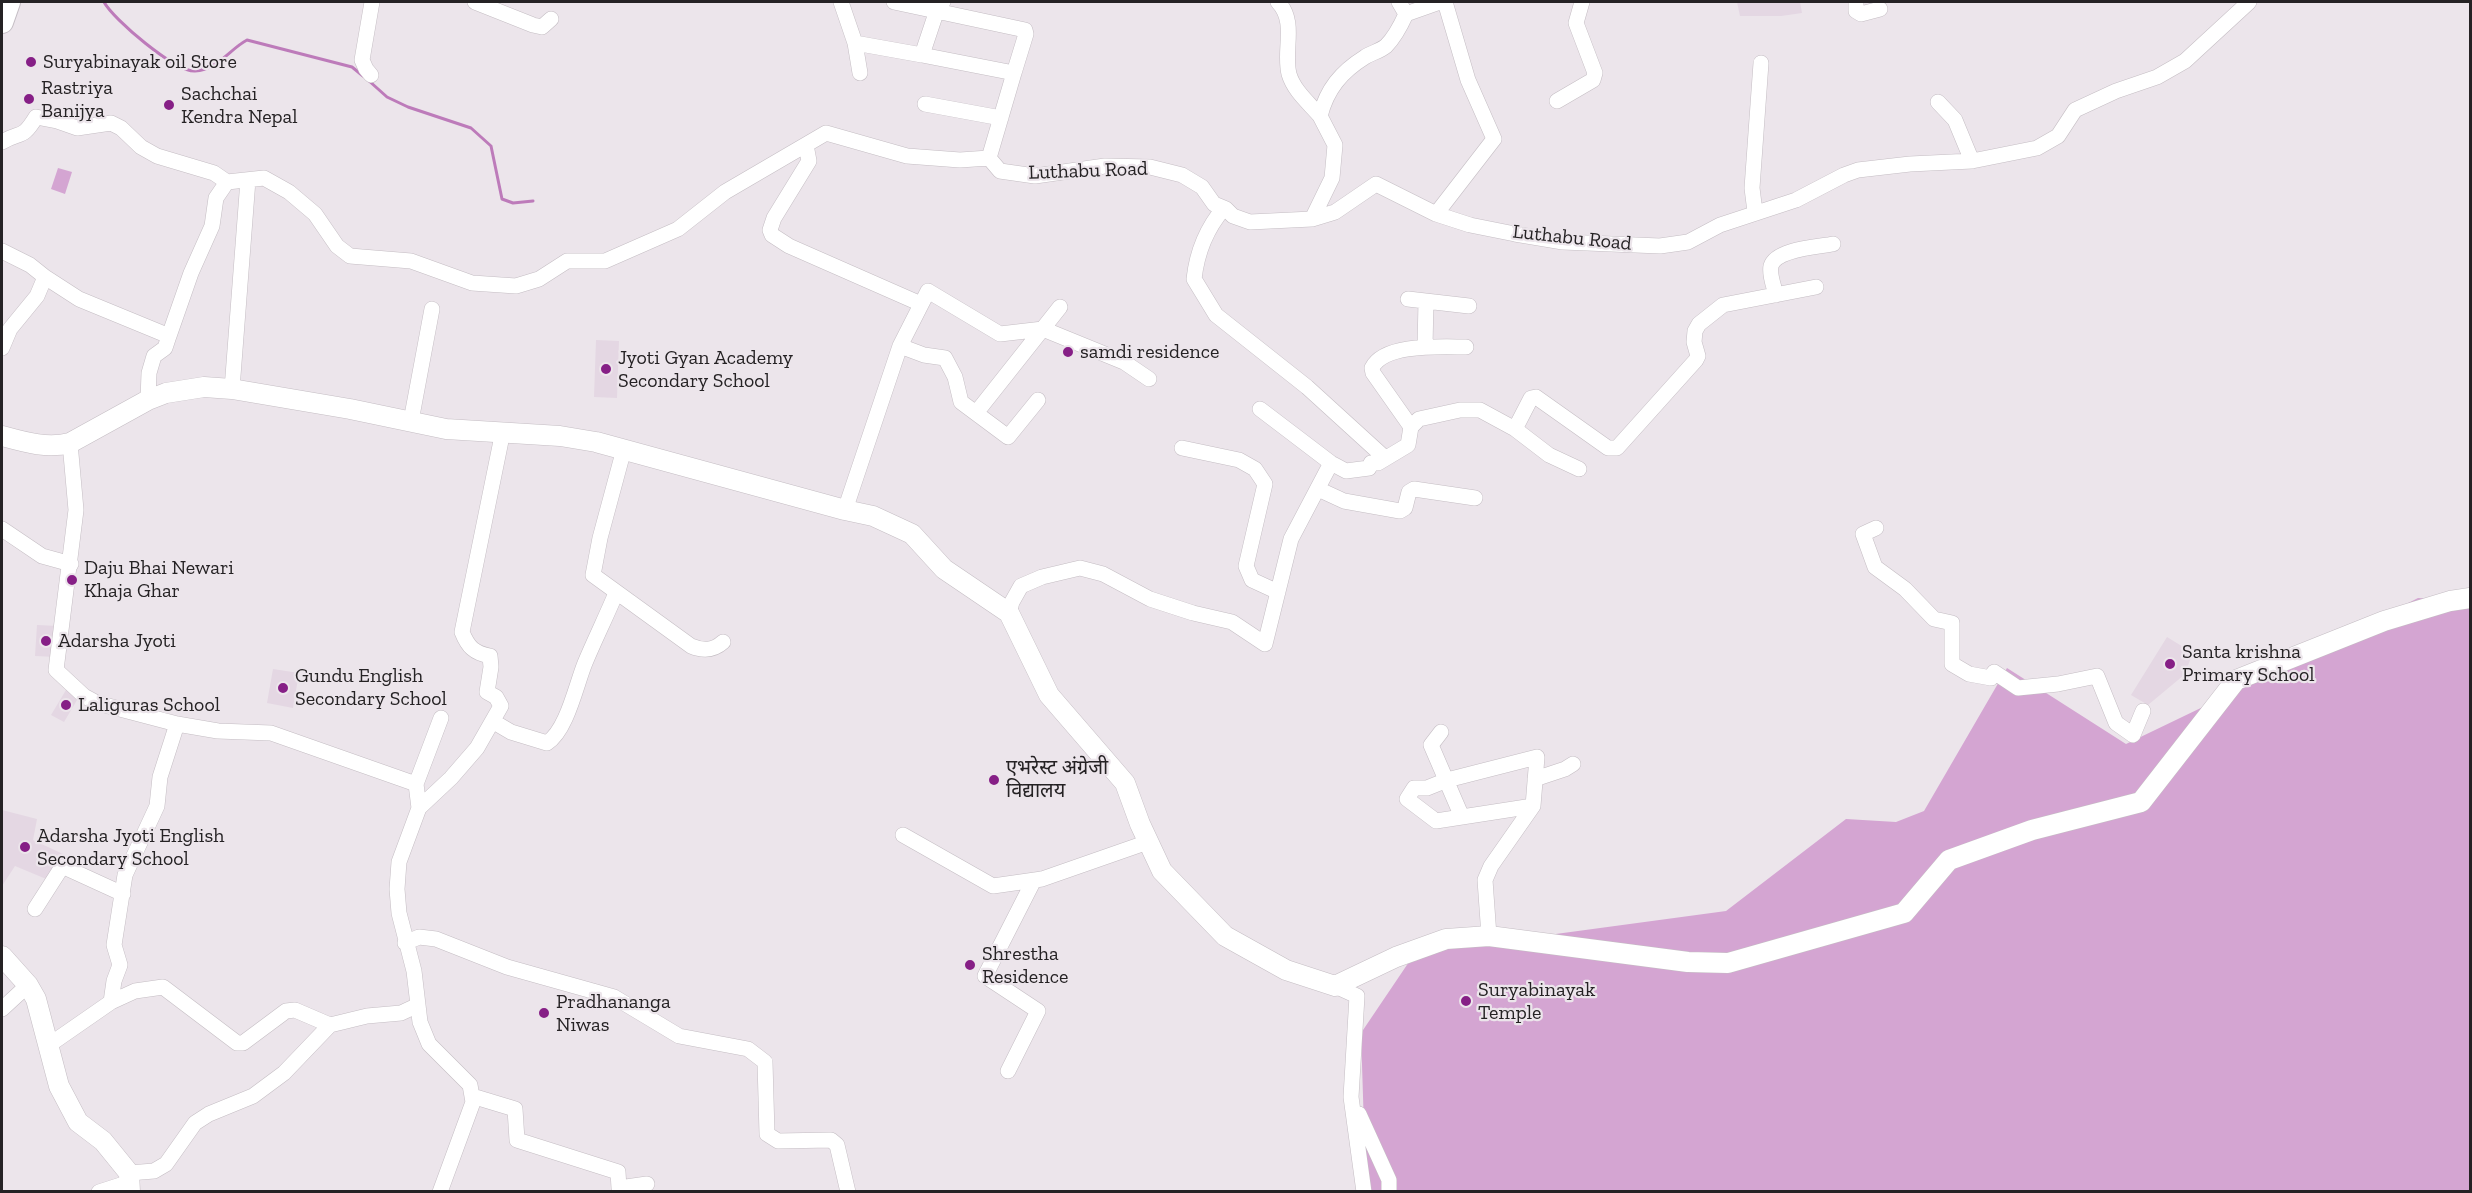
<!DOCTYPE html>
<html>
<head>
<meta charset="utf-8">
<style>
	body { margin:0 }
	#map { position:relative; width:2472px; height:1193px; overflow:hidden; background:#ece5eb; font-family:"Zilla Slab",serif }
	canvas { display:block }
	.frame { position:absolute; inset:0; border:3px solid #252224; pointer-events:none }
</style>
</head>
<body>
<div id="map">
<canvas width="2472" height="1193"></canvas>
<div class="frame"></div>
</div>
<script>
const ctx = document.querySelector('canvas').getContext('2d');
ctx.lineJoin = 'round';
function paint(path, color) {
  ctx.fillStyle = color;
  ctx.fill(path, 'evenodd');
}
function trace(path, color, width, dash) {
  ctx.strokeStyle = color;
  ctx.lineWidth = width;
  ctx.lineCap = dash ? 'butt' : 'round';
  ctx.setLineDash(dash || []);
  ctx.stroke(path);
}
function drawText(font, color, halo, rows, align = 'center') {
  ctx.font = font + ' "Zilla Slab","Noto Sans Devanagari",serif';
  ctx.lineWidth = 4.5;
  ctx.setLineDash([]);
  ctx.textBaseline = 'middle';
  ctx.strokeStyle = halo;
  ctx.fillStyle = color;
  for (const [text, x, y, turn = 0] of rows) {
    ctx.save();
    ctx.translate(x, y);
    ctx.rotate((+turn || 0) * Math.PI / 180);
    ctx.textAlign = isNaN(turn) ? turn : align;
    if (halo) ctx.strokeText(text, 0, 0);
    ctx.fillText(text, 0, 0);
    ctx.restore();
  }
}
paint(new Path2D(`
	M 1737,2 L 1800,2 L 1802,13 L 1781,16 L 1740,16 Z
	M 596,340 L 619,341 L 617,398 L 594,397 Z
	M 37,625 L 58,626 L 56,657 L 35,656 Z
	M 2167,637 L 2193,653 L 2184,675 L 2148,705 L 2131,695 Z
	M 273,669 L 299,673 L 293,708 L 267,703 Z
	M 69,685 L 80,695 L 64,722 L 51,715 Z
	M 2,810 L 37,819 L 33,840 L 63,854 L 51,881 L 15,866 L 2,886 Z`), '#e4d7e3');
paint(new Path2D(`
	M 58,168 L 72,172 L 65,194 L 51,189 Z
	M 2418,598 L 2470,601 L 2470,1191 L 1366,1191 L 1361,1033 L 1415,953 L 1726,911 L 1846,819 L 1896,822 L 1924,811 L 2007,668 L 2126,744 L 2234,692 Z`), '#d4a5d2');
trace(new Path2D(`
	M 104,2 C 113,19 175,72 195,71 C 217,70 230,49 247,40 L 352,67 L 363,76
	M 368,80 L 387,97 L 408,107 L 471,128 L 491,146 L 502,199 L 513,203 L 533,201`), '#bd7bba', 3);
const minor = new Path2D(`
	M 475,2 L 533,25 L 542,27 L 551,19
	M 841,2 L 855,43 L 860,73
	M 894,2 L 1025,30 L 1026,34 L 1014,73
	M 943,2 L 937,10 L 922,55 L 1014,73 L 989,158
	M 1278,2 C 1297,22 1283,50 1289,74 C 1294,91 1309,103 1320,116
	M 1399,2 L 1406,14 L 1440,2
	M 1856,2 L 1856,11 L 1861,14 L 1880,9
	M 855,43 L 922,55
	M 371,75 L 366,69 L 362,60 L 372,2
	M 1557,101 L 1593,80 L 1595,73 L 1576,23 L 1582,2
	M 1938,102 L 1955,120 L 1972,161
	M 925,104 L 1001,118
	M 2,142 C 21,131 22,140 36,117 L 57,121 L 77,128 L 111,123 L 121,128 L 141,147 L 157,156 L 214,173 L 227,182 L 264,178 L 289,192 L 315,214 L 337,246 L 350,256 L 411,261 L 472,283 L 516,286 L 539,279 L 567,261 L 605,261 L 678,229 L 725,192 L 826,133 L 907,156 L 960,160 L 989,158 L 1000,171 L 1035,176 L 1105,166 L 1150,167 L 1182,175 L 1202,187 L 1214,204 L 1226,209 L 1233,216 L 1250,222 L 1312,219 L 1335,212 L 1376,184 L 1436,214 L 1470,225 L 1515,234 L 1563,242 L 1660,246 L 1688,242 L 1720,225 L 1796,200 L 1844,175 L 1858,170 L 1910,164 L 1972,161 L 2037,148 L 2058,136 L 2075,110 L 2116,91 L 2157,77 L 2185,61 L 2249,2
	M 806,145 L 809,161 L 774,218 L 770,230 L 772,235 L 789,246 L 921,304
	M 1224,208 C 1206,229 1197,252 1194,279 L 1216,315 L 1307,387 L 1385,458
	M 1755,212 L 1752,188 L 1761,63
	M 1436,214 L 1494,139 L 1468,80 L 1445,2
	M 1312,219 L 1332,178 L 1335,145 L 1320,116 C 1327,89 1341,72 1365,57 C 1371,53 1380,51 1386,46 C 1395,37 1401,25 1406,14
	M 2,251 L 30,265 L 45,277
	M 1776,295 C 1774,286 1769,275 1771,266 C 1776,249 1817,247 1833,244
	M 1408,299 L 1469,306
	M 169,336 L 191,273 L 212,226 L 216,198 L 227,182
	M 900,346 L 924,355 L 945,358 L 955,377 L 961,402 L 1008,437 L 1038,400
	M 1425,347 L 1426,301
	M 2,348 L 10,329 L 37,296 L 45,277 L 79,299 L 169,336 L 165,348 L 154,356 L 149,373 L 148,400
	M 232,389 L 248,180
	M 1260,409 L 1331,463 L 1346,471 L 1369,468 L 1371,463 L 1378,463 L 1408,445 L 1411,427 L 1419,419 L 1460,410 L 1480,410 L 1515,429 L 1549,455 L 1579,469
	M 976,413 L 1060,307
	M 411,421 L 432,309
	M 1411,427 L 1373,373 L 1372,368 C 1384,343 1442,347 1466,347
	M 1515,429 L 1531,398 L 1536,397 L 1608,448 L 1617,448 L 1696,360 L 1698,356 L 1694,342 L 1695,331 L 1699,324 L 1723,305 L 1816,287
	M 70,443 L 76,510 L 56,670 L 84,696 L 97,703 L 177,724 L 218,731 L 271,733 L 416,784 L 419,808
	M 1182,448 L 1239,460 L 1255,469 L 1265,484 L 1246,566 L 1252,580 L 1278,592
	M 624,449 L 600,538 L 593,575 L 691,646 C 703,651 713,651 723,642
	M 1318,489 L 1344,501 L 1400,511 L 1405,508 L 1409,492 L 1414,489 L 1475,498
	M 845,510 L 900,346 L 928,291 L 1000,334 L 1043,329 L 1124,362 L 1149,379
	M 1876,528 L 1863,534 L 1875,567 L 1905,589 L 1934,619 L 1952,623 L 1952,664 L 1969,674 L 1991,678 L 1994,672 L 2018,688 L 2058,684 L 2097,676 L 2116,723 L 2133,735 L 2143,711
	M 2,529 L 42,556 L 71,564
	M 1009,613 L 1012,602 L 1021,586 L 1042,577 L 1080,568 L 1103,574 L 1150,599 L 1193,613 L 1232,622 L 1265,644 L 1291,539 L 1331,463
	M 494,722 L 511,732 L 547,743 C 567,730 576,685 585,663 C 595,639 606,617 616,593
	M 1441,732 L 1431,745 L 1462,817
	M 1535,779 L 1565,769 L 1573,764
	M 416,784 L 441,718
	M 903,835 L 993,886 L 1042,879 L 1148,842
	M 35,909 L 60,870 L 64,867 L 123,894
	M 1489,936 L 1485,880 L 1491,866 L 1533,806 L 1537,757 L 1447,780 L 1427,788 L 1414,788 L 1407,799 L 1436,821 L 1533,806
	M 405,943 L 419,937 L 436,939 L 507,967 L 614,997 L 679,1036 L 748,1049 L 765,1062 L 767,1134 L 778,1141 L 831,1140 L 837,1145 L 848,1192
	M 1335,986 L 1357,996 L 1351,1097 L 1364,1192
	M 111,1002 L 135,991 L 163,987 L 237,1043 L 243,1043 L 286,1011 L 295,1010 L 330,1025 L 367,1016 L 401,1013 L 416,1006
	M 2,1009 L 28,985
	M 49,1045 L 111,1002 L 114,981 L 120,965 L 114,945 L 125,875 L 157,806 L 160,777 L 177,724
	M 1008,1071 L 1038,1011 L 985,976 L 1034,880
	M 472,1096 L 515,1109 L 517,1140 L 618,1172 L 619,1188 L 647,1184
	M 1359,1114 L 1389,1180 L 1389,1192
	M 129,1173 L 154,1171 L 166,1164 L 195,1123 L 209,1114 L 253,1096 L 284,1073 L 330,1025
	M 99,1192 L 130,1182
	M 440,1192 L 473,1102 L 470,1085 L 429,1044 L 420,1022 L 414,971 L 399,913 L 397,889 L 399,862 L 419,808 L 451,778 L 477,748 L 501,706 L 496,697 L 487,692 L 491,667 L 490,656 C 474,653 468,647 462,632 L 503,431`);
const major = new Path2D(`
	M 2,436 C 24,442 47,449 70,443 L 148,400 L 166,393 L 204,387 L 232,389 L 350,409 L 446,429 L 560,436 L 596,442 L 845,510 L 873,516 L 912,534 L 944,569 L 1009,613 L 1049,695 L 1125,783 L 1140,824 L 1162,871 L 1225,936 L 1286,970 L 1335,986 L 1396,957 L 1446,939 L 1489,936 L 1688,962 L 1728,963 L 1904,913 L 1949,860 L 2032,830 L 2141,802 L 2236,680 L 2384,621 L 2450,601 L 2470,598
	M 2,956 L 28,985 L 36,999 L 59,1086 L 78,1122 L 103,1141 L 129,1173 L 130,1192`);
const highway = new Path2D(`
	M 2,22 L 9,2`);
trace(minor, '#c4bdc3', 16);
trace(major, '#c4bdc3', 21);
trace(highway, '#c4bdc3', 24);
trace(minor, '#fff', 15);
trace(major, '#fff', 20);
trace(highway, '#fff', 22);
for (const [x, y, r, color] of [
	[31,62,6,"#861f86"],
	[29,99,6,"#861f86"],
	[169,105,6,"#861f86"],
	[1068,352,6,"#861f86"],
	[606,369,6,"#861f86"],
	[72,580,6,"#861f86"],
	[46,641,6,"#861f86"],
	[2170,664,6,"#861f86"],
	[283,688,6,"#861f86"],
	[66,705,6,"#861f86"],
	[994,780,6,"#861f86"],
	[25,847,6,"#861f86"],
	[970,965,6,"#861f86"],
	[1466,1001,6,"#861f86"],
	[544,1013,6,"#861f86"]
]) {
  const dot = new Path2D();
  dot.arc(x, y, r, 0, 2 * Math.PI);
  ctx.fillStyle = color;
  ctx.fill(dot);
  trace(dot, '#ece5eb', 2);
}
drawText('20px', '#252224', '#ece5eb', [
	["Suryabinayak oil Store",43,62],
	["Rastriya",41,88],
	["Banijya",41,111],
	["Sachchai",181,94],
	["Kendra Nepal",181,117],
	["samdi residence",1080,352],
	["Jyoti Gyan Academy",618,358],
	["Secondary School",618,381],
	["Daju Bhai Newari",84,568],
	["Khaja Ghar",84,591],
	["Adarsha Jyoti",58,641],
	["Santa krishna",2182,652],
	["Primary School",2182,675],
	["Gundu English",295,676],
	["Secondary School",295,699],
	["Laliguras School",78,705],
	["एभरेस्ट अंग्रेजी",1006,768],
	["विद्यालय",1006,791],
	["Adarsha Jyoti English",37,836],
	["Secondary School",37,859],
	["Shrestha",982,954],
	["Residence",982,977],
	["Suryabinayak",1478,990],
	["Temple",1478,1013],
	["Pradhananga",556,1002],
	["Niwas",556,1025]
], 'left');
drawText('20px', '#252224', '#ece5eb', [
	["Luthabu Road",1088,171,-2],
	["Luthabu Road",1572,238,6]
]);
</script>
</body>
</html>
